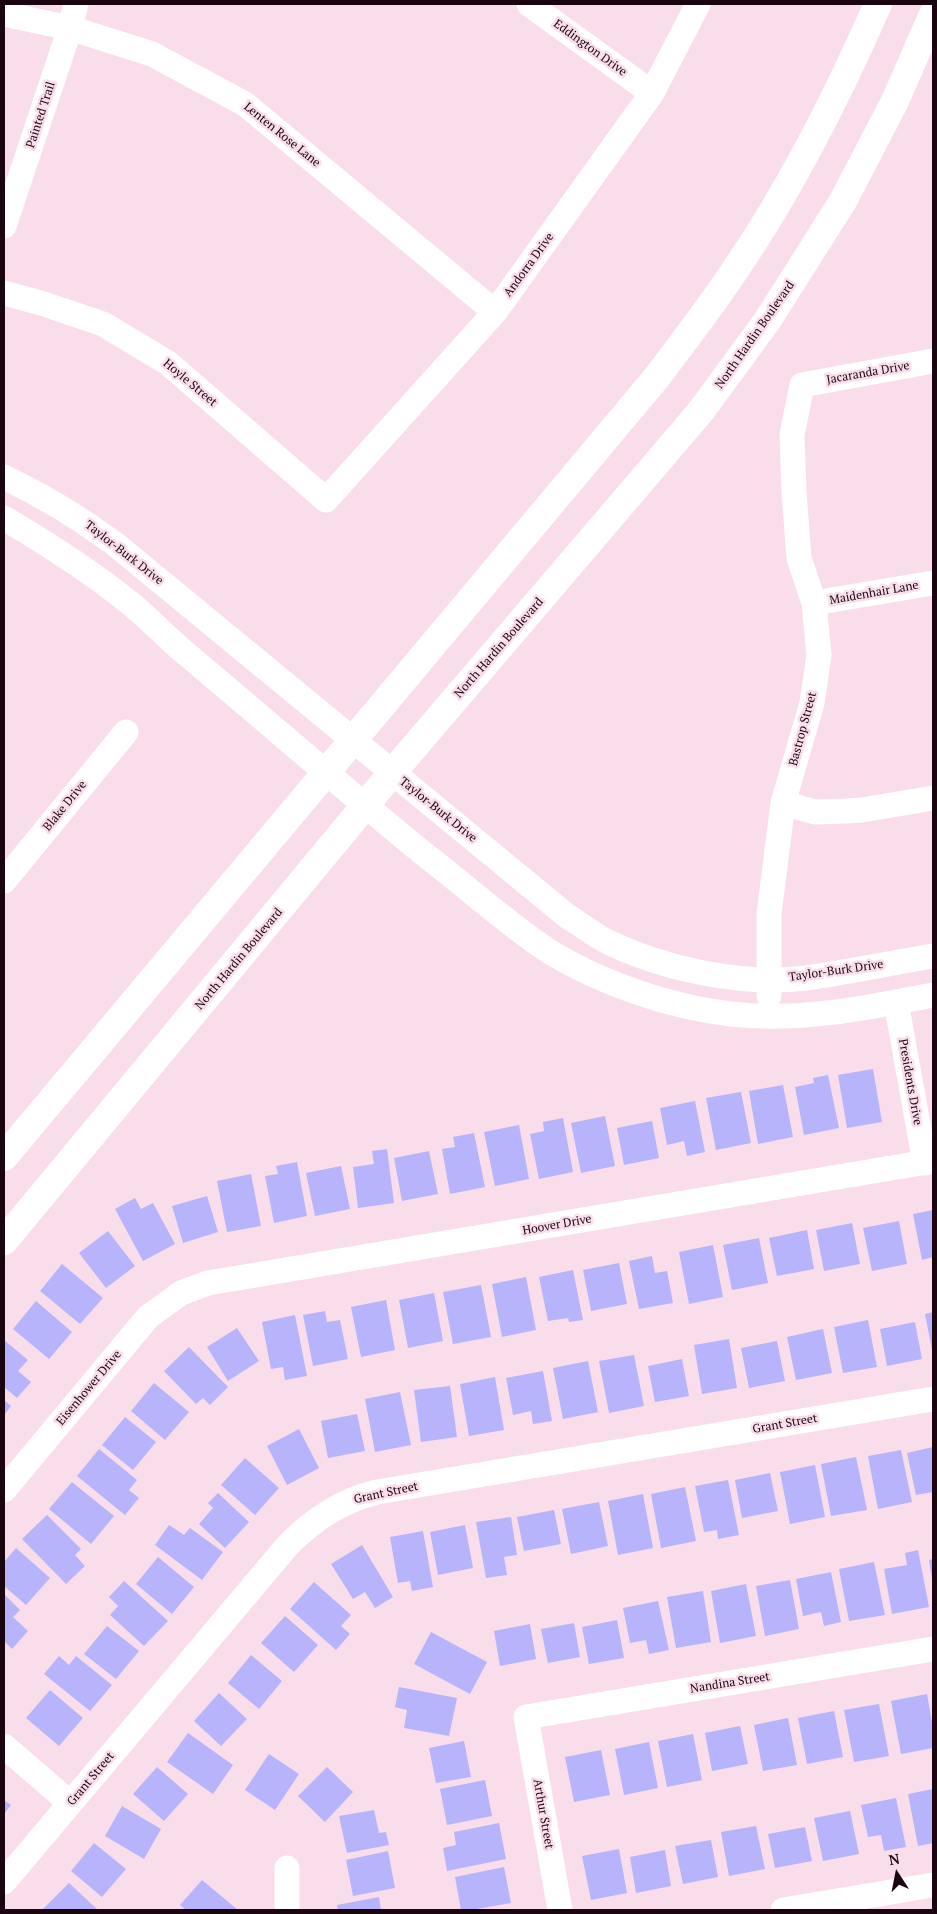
<!DOCTYPE html>
<html>
<head>
<meta charset="utf-8">
<style>
	body { margin:0 }
	#map { position:relative; width:937px; height:1914px; overflow:hidden; background:#f9ddeb; font-family:"PT Serif",serif }
	canvas { display:block }
	.frame { position:absolute; inset:0; border:5px solid #1a0511; pointer-events:none }
	.north { position:absolute; left:872px; top:1849px; width:50px; height:50px; -webkit-text-stroke:4px #f9ddeb; paint-order:stroke; rotate:349deg; font-size:14px; font-weight:700; line-height:20px; text-align:center; color:#1a0511 }
	.north::after { content:''; display:block; margin:auto; width:18px; height:22px; background:#1a0511; clip-path:polygon(50% 0,100% 100%,50% 72%,0 100%) }
</style>
</head>
<body>
<div id="map">
<canvas width="937" height="1914"></canvas>
<div class="frame"></div>
<div class="north">N</div>
</div>
<script>
const ctx = document.querySelector('canvas').getContext('2d');
ctx.lineJoin = 'round';
function paint(path, color) {
  ctx.fillStyle = color;
  ctx.fill(path, 'evenodd');
}
function trace(path, color, width, dash) {
  ctx.strokeStyle = color;
  ctx.lineWidth = width;
  ctx.lineCap = dash ? 'butt' : 'round';
  ctx.setLineDash(dash || []);
  ctx.stroke(path);
}
function drawText(font, color, halo, rows, align = 'center') {
  ctx.font = font + ' "PT Serif",serif';
  ctx.lineWidth = 5;
  ctx.setLineDash([]);
  ctx.textBaseline = 'middle';
  ctx.strokeStyle = halo;
  ctx.fillStyle = color;
  for (const [text, x, y, turn = 0] of rows) {
    ctx.save();
    ctx.translate(x, y);
    ctx.rotate((+turn || 0) * Math.PI / 180);
    ctx.textAlign = isNaN(turn) ? turn : align;
    if (halo) ctx.strokeText(text, 0, 0);
    ctx.fillText(text, 0, 0);
    ctx.restore();
  }
}
paint(new Path2D(`
	M 873,1069 L 882,1122 L 847,1128 L 838,1075 Z
	M 828,1075 L 839,1128 L 804,1135 L 795,1087 L 814,1083 L 813,1078 Z
	M 783,1085 L 793,1137 L 758,1144 L 749,1091 Z
	M 741,1092 L 751,1143 L 716,1150 L 706,1098 Z
	M 695,1101 L 705,1152 L 687,1156 L 684,1141 L 667,1145 L 660,1108 Z
	M 605,1116 L 615,1166 L 581,1173 L 571,1123 Z
	M 563,1118 L 573,1172 L 539,1179 L 530,1134 L 544,1131 L 543,1122 Z
	M 652,1121 L 659,1158 L 624,1165 L 617,1128 Z
	M 519,1125 L 529,1179 L 495,1186 L 484,1132 Z
	M 474,1133 L 485,1187 L 450,1194 L 442,1149 L 455,1147 L 453,1137 Z
	M 387,1149 L 394,1203 L 358,1208 L 353,1167 L 374,1164 L 372,1151 Z
	M 429,1151 L 438,1194 L 402,1201 L 394,1158 Z
	M 297,1162 L 307,1216 L 274,1223 L 265,1176 L 278,1174 L 276,1166 Z
	M 341,1166 L 350,1209 L 315,1216 L 306,1173 Z
	M 251,1174 L 261,1226 L 227,1232 L 217,1181 Z
	M 207,1196 L 218,1232 L 183,1243 L 172,1206 Z
	M 135,1198 L 141,1209 L 153,1203 L 175,1244 L 143,1261 L 115,1209 Z
	M 933,1210 L 933,1257 L 922,1260 L 913,1214 Z
	M 899,1221 L 907,1264 L 872,1271 L 863,1228 Z
	M 852,1223 L 860,1264 L 824,1271 L 816,1230 Z
	M 807,1230 L 814,1269 L 777,1276 L 769,1238 Z
	M 108,1231 L 135,1266 L 106,1288 L 79,1253 Z
	M 759,1238 L 768,1283 L 732,1290 L 723,1245 Z
	M 713,1245 L 723,1297 L 689,1304 L 679,1252 Z
	M 652,1256 L 655,1273 L 667,1271 L 673,1303 L 639,1309 L 629,1261 Z
	M 619,1263 L 627,1304 L 591,1311 L 583,1270 Z
	M 62,1264 L 103,1298 L 80,1324 L 40,1291 Z
	M 573,1270 L 583,1320 L 569,1322 L 568,1318 L 548,1321 L 539,1277 Z
	M 526,1277 L 536,1330 L 502,1337 L 492,1284 Z
	M 481,1285 L 491,1337 L 453,1344 L 443,1292 Z
	M 434,1293 L 443,1341 L 408,1348 L 399,1300 Z
	M 386,1300 L 395,1350 L 361,1357 L 351,1307 Z
	M 36,1301 L 72,1332 L 49,1359 L 13,1329 Z
	M 325,1311 L 327,1322 L 340,1320 L 348,1359 L 313,1366 L 303,1315 Z
	M 933,1312 L 933,1350 L 932,1350 L 925,1314 Z
	M 295,1315 L 307,1376 L 285,1380 L 283,1367 L 271,1369 L 262,1322 Z
	M 868,1320 L 877,1367 L 843,1373 L 834,1327 Z
	M 915,1322 L 922,1359 L 887,1366 L 880,1329 Z
	M 237,1328 L 259,1361 L 228,1381 L 207,1347 Z
	M 823,1329 L 832,1373 L 796,1380 L 787,1337 Z
	M 729,1339 L 737,1388 L 702,1394 L 694,1345 Z
	M 4,1340 L 28,1360 L 18,1371 L 31,1382 L 17,1398 L 4,1387 Z
	M 777,1341 L 785,1381 L 749,1388 L 741,1348 Z
	M 189,1347 L 228,1387 L 210,1405 L 203,1398 L 196,1404 L 164,1371 Z
	M 634,1355 L 644,1406 L 609,1413 L 599,1361 Z
	M 682,1359 L 689,1396 L 655,1402 L 648,1366 Z
	M 588,1361 L 598,1412 L 563,1419 L 553,1368 Z
	M 543,1371 L 552,1421 L 533,1424 L 531,1411 L 513,1415 L 506,1378 Z
	M 495,1377 L 504,1430 L 469,1436 L 460,1384 Z
	M 154,1383 L 189,1412 L 165,1440 L 131,1411 Z
	M 450,1386 L 457,1437 L 421,1442 L 414,1390 Z
	M 400,1392 L 411,1445 L 375,1452 L 365,1399 Z
	M 4,1400 L 11,1406 L 4,1415 Z
	M 357,1414 L 365,1451 L 328,1458 L 321,1421 Z
	M 125,1417 L 156,1442 L 133,1470 L 102,1445 Z
	M 299,1429 L 319,1468 L 287,1485 L 267,1446 Z
	M 933,1447 L 933,1492 L 916,1495 L 907,1453 Z
	M 99,1449 L 137,1480 L 129,1490 L 139,1498 L 125,1515 L 77,1476 Z
	M 901,1450 L 912,1502 L 878,1509 L 868,1456 Z
	M 856,1457 L 867,1510 L 831,1516 L 821,1464 Z
	M 245,1458 L 279,1488 L 255,1515 L 221,1485 Z
	M 815,1465 L 825,1517 L 790,1524 L 780,1472 Z
	M 770,1473 L 778,1511 L 742,1518 L 735,1480 Z
	M 728,1480 L 739,1535 L 718,1539 L 717,1530 L 704,1532 L 695,1486 Z
	M 72,1482 L 114,1516 L 91,1544 L 49,1509 Z
	M 685,1487 L 696,1541 L 661,1548 L 651,1494 Z
	M 218,1493 L 249,1522 L 225,1548 L 199,1524 L 213,1508 L 208,1503 Z
	M 643,1494 L 653,1548 L 618,1555 L 608,1501 Z
	M 599,1502 L 608,1546 L 571,1554 L 562,1509 Z
	M 554,1510 L 561,1544 L 524,1551 L 517,1517 Z
	M 47,1515 L 81,1549 L 75,1555 L 85,1566 L 66,1584 L 22,1539 Z
	M 511,1517 L 517,1555 L 504,1557 L 507,1575 L 486,1578 L 476,1522 Z
	M 169,1525 L 184,1535 L 190,1528 L 223,1552 L 202,1580 L 155,1545 Z
	M 465,1525 L 473,1568 L 438,1575 L 430,1532 Z
	M 423,1531 L 433,1587 L 412,1591 L 410,1581 L 398,1583 L 390,1537 Z
	M 362,1545 L 393,1597 L 375,1608 L 365,1592 L 353,1599 L 331,1564 Z
	M 16,1548 L 50,1578 L 26,1605 L 4,1586 L 4,1562 Z
	M 918,1550 L 929,1607 L 892,1614 L 884,1569 L 907,1565 L 905,1553 Z
	M 158,1557 L 194,1587 L 172,1614 L 136,1584 Z
	M 933,1559 L 933,1579 L 932,1579 L 929,1560 Z
	M 874,1562 L 885,1615 L 849,1621 L 839,1569 Z
	M 831,1572 L 841,1622 L 824,1626 L 821,1612 L 803,1616 L 796,1579 Z
	M 790,1580 L 799,1629 L 765,1636 L 756,1586 Z
	M 124,1581 L 168,1621 L 144,1646 L 110,1615 L 118,1606 L 109,1597 Z
	M 314,1582 L 351,1615 L 341,1626 L 350,1634 L 336,1650 L 290,1609 Z
	M 746,1584 L 756,1636 L 720,1643 L 711,1591 Z
	M 703,1591 L 711,1642 L 676,1648 L 667,1597 Z
	M 4,1594 L 20,1610 L 13,1617 L 28,1631 L 12,1649 L 4,1641 Z
	M 658,1601 L 669,1650 L 649,1654 L 646,1640 L 630,1643 L 623,1608 Z
	M 285,1616 L 318,1645 L 294,1672 L 261,1643 Z
	M 617,1620 L 624,1658 L 589,1664 L 582,1627 Z
	M 574,1623 L 580,1657 L 548,1663 L 541,1629 Z
	M 530,1624 L 536,1659 L 500,1666 L 494,1631 Z
	M 107,1626 L 139,1651 L 116,1679 L 84,1654 Z
	M 431,1632 L 487,1662 L 470,1694 L 414,1664 Z
	M 251,1655 L 282,1681 L 259,1709 L 228,1683 Z
	M 59,1656 L 69,1665 L 76,1656 L 112,1685 L 90,1711 L 44,1674 Z
	M 399,1687 L 457,1698 L 449,1736 L 404,1728 L 407,1710 L 395,1707 Z
	M 50,1690 L 83,1718 L 59,1746 L 26,1718 Z
	M 219,1693 L 247,1719 L 221,1746 L 194,1721 Z
	M 927,1694 L 933,1728 L 933,1748 L 901,1754 L 891,1701 Z
	M 879,1704 L 889,1756 L 854,1762 L 844,1710 Z
	M 834,1711 L 843,1757 L 807,1764 L 798,1718 Z
	M 788,1718 L 797,1765 L 763,1771 L 754,1725 Z
	M 740,1726 L 748,1764 L 712,1771 L 705,1733 Z
	M 188,1733 L 233,1765 L 213,1794 L 167,1762 Z
	M 693,1734 L 702,1780 L 667,1787 L 658,1741 Z
	M 464,1741 L 471,1777 L 436,1783 L 429,1748 Z
	M 649,1742 L 658,1788 L 624,1795 L 615,1749 Z
	M 601,1750 L 610,1795 L 574,1802 L 565,1757 Z
	M 269,1754 L 299,1774 L 275,1810 L 245,1790 Z
	M 157,1767 L 188,1794 L 164,1821 L 133,1794 Z
	M 327,1767 L 353,1792 L 325,1822 L 298,1796 Z
	M 485,1780 L 492,1816 L 447,1825 L 440,1789 Z
	M 933,1789 L 933,1843 L 918,1846 L 908,1794 Z
	M 896,1798 L 906,1847 L 884,1851 L 881,1835 L 868,1837 L 861,1805 Z
	M 4,1800 L 11,1805 L 4,1814 Z
	M 122,1806 L 161,1829 L 144,1859 L 105,1836 Z
	M 374,1810 L 379,1833 L 386,1832 L 389,1845 L 347,1853 L 339,1816 Z
	M 850,1811 L 859,1854 L 823,1861 L 814,1818 Z
	M 499,1823 L 506,1859 L 447,1871 L 443,1848 L 456,1845 L 454,1832 Z
	M 756,1826 L 765,1869 L 729,1876 L 721,1832 Z
	M 805,1827 L 812,1861 L 775,1868 L 768,1834 Z
	M 711,1840 L 718,1877 L 683,1884 L 675,1846 Z
	M 94,1843 L 126,1869 L 102,1897 L 71,1871 Z
	M 619,1849 L 627,1893 L 591,1900 L 582,1856 Z
	M 665,1850 L 671,1886 L 636,1893 L 630,1857 Z
	M 388,1851 L 395,1888 L 353,1896 L 346,1860 Z
	M 504,1867 L 511,1903 L 471,1910 L 461,1910 L 455,1877 Z
	M 202,1880 L 238,1910 L 186,1910 L 180,1905 Z
	M 69,1883 L 98,1910 L 43,1909 Z
	M 379,1897 L 381,1910 L 338,1910 L 337,1905 Z`), '#b7b4fc');
trace(new Path2D(`
	M 529,4 L 652,93
	M 4,14 L 70,28 L 152,54 L 245,104 L 495,312
	M 4,226 L 70,28 L 76,4
	M 4,293 L 41,303 L 103,324 L 168,363 L 326,500 L 495,312 L 652,93 L 698,4
	M 4,477 C 44,496 80,518 115,544 L 567,916 C 580,924 593,934 606,941 C 663,969 742,986 806,978 C 848,972 891,963 933,956
	M 4,518 C 48,544 91,571 131,604 C 150,619 166,637 184,652 C 264,719 343,788 424,854 C 466,886 506,923 550,952 C 603,984 670,1007 731,1014 C 799,1022 867,1008 933,995
	M 814,603 L 933,583
	M 783,803 L 815,812 L 846,811 L 862,810 L 933,798
	M 4,881 L 126,732
	M 769,996 L 769,914 L 783,803 L 812,703 L 819,655 L 814,603 L 799,558 L 794,492 L 792,435 L 802,385 L 933,361
	M 896,1002 L 925,1163
	M 4,1490 L 148,1317 L 181,1293 L 208,1283 L 933,1161
	M 4,1746 L 70,1803
	M 287,1868 L 287,1910
	M 4,1882 L 288,1545 C 314,1519 341,1501 377,1492 L 933,1399
	M 560,1910 L 526,1717 L 933,1649
	M 783,1910 L 933,1885`), '#fff', 25);
trace(new Path2D(`
	M 4,1157 L 657,377 C 684,341 712,305 737,267 C 793,185 838,95 878,4
	M 4,1241 L 392,773 L 701,411 L 767,321 L 843,201 L 895,101 L 933,14`), '#fff', 28);
drawText('12px', '#1a0511', '#f9ddeb', [
	["Eddington Drive",590,48,36],
	["Painted Trail",41,115,-72],
	["Lenten Rose Lane",282,135,39],
	["Andorra Drive",529,265,-54],
	["North Hardin Boulevard",755,335,-55],
	["Jacaranda Drive",868,373,-10],
	["Hoyle Street",190,383,40],
	["Taylor-Burk Drive",124,553,38],
	["Maidenhair Lane",874,593,-10],
	["North Hardin Boulevard",499,648,-49],
	["Bastrop Street",803,729,-75],
	["Blake Drive",65,806,-51],
	["Taylor-Burk Drive",438,810,39],
	["North Hardin Boulevard",239,959,-50],
	["Taylor-Burk Drive",836,971,-8],
	["Presidents Drive",910,1082,80],
	["Hoover Drive",557,1225,-10],
	["Eisenhower Drive",89,1388,-50],
	["Grant Street",785,1424,-10],
	["Grant Street",386,1493,-12],
	["Nandina Street",730,1683,-9],
	["Grant Street",91,1779,-50],
	["Arthur Street",543,1814,80]
]);
</script>
</body>
</html>
